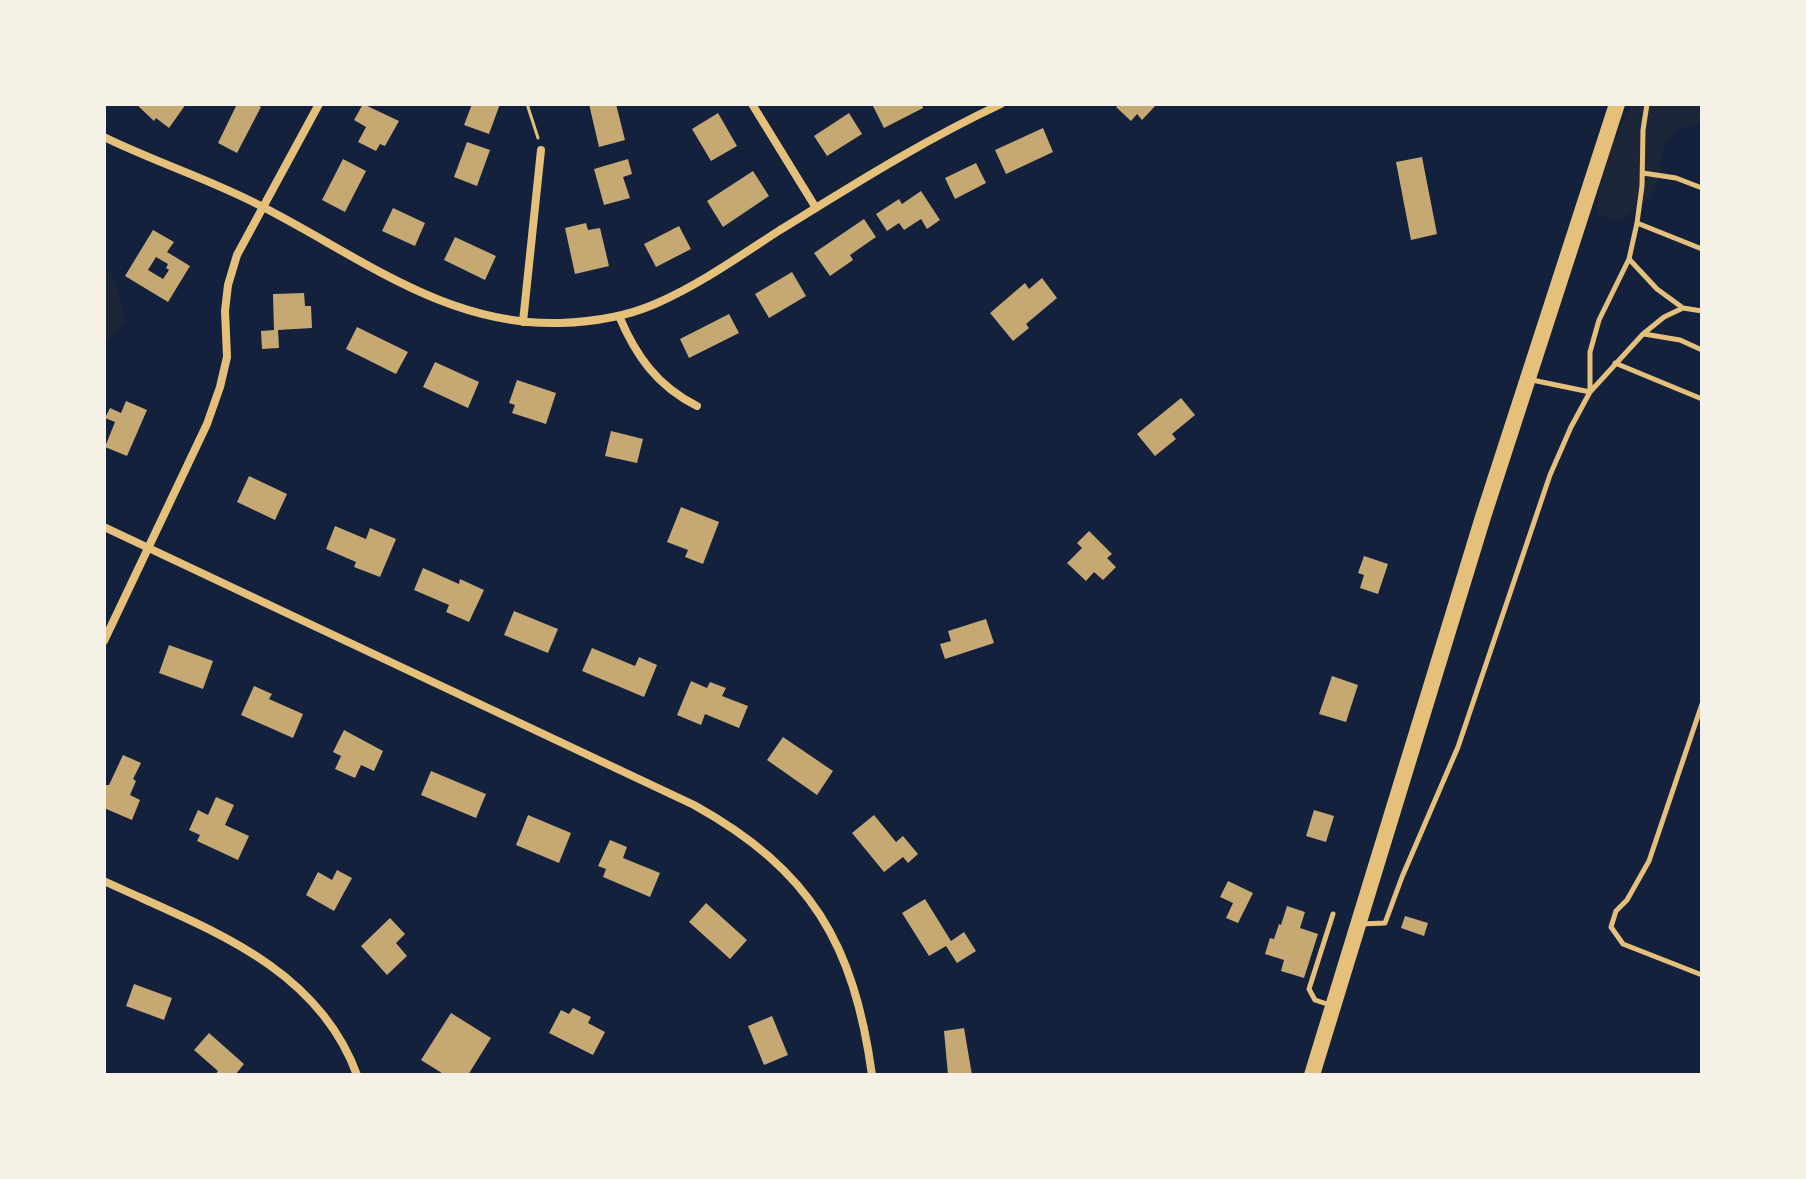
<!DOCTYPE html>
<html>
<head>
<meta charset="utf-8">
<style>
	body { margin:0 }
	#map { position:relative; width:1806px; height:1179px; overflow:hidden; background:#14213d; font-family:"Work Sans",sans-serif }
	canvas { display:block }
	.frame { position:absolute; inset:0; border:106px solid #f6f1e7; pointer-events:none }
</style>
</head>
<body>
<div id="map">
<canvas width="1806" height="1179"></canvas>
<div class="frame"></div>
</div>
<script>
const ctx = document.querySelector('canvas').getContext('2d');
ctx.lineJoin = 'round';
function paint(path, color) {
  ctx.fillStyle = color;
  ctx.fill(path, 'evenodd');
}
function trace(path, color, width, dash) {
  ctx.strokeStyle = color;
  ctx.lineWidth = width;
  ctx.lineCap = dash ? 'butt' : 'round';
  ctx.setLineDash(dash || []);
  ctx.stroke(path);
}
paint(new Path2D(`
	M 1633,104 L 1702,104 L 1702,123 C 1694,125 1684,126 1677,130 C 1661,142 1662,159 1659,176 C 1654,197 1634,214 1616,221 L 1598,214 C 1593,189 1618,125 1633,104 Z
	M 104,264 L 117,289 L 125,322 L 104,344 Z`), '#1d2539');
paint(new Path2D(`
	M 136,104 L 186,104 L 169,128 L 156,118 L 154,121 Z
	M 237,104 L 255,104 L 261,107 L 237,153 L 218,143 Z
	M 363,104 L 399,121 L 385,146 L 380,144 L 376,151 L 358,142 L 366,127 L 354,120 Z
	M 472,104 L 500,104 L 489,134 L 464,125 Z
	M 589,104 L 616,104 L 625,140 L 599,147 Z
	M 877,104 L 922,104 L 923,108 L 884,128 L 873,106 Z
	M 1119,104 L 1157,104 L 1142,120 L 1137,114 L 1131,121 L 1116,107 Z
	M 718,113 L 737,146 L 711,161 L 692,129 Z
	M 849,113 L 862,134 L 827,156 L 814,136 Z
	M 1043,128 L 1053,152 L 1006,174 L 995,150 Z
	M 467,142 L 490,150 L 477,186 L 454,177 Z
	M 1422,157 L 1437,234 L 1411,240 L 1396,162 Z
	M 343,159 L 366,171 L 345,212 L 322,200 Z
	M 628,159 L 632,174 L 623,177 L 630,198 L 604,205 L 594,169 Z
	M 976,163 L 986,183 L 955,199 L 945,178 Z
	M 753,171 L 769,196 L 723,227 L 707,201 Z
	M 921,191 L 940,220 L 927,229 L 921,219 L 904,230 L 899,223 L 887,231 L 876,214 L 899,199 L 902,204 Z
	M 393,208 L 425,223 L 415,246 L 382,231 Z
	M 864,219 L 876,237 L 850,255 L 853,260 L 830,276 L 814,253 Z
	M 586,223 L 588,230 L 600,228 L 609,266 L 575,274 L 565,228 Z
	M 679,226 L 691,249 L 656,267 L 644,244 Z
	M 153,230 L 174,242 L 167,252 L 190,266 L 168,302 L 125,276 ZM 156,257 L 168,264 L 166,268 L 169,270 L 163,279 L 148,270 Z
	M 455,237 L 496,256 L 485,280 L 444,260 Z
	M 792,272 L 806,296 L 769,318 L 755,294 Z
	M 1042,278 L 1057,298 L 1026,324 L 1029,328 L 1013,341 L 990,313 L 1025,283 L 1029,289 Z
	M 304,293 L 305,306 L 311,306 L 312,328 L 278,330 L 279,348 L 262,349 L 261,331 L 274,330 L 273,294 Z
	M 729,314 L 739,333 L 689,358 L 680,339 Z
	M 357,327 L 408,352 L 396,374 L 346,349 Z
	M 435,362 L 479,382 L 468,408 L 423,387 Z
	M 517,380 L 556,393 L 546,424 L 512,413 L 515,405 L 509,403 Z
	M 1181,398 L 1195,415 L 1172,434 L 1176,439 L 1155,456 L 1137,434 Z
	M 126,401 L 147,410 L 127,456 L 105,447 L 115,422 L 105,418 L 110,408 L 121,413 Z
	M 611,431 L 643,439 L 637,463 L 605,456 Z
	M 249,476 L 287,494 L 275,520 L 237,502 Z
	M 681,507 L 719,522 L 703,564 L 685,557 L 688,550 L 667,542 Z
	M 335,526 L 366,539 L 370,528 L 396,539 L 380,577 L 354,567 L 356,562 L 326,549 Z
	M 1089,531 L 1112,554 L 1107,558 L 1116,567 L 1103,580 L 1094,572 L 1086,581 L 1067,563 L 1082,548 L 1077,543 Z
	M 1364,556 L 1388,564 L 1378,594 L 1360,588 L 1364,575 L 1358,573 Z
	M 423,568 L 459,584 L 460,579 L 484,590 L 469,622 L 446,612 L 449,605 L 414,590 Z
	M 514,611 L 558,629 L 548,653 L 504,635 Z
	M 986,619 L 994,643 L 945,659 L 940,644 L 951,641 L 948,631 Z
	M 169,645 L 213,661 L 203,689 L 159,673 Z
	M 592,648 L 635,666 L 639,657 L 657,665 L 644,697 L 582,671 Z
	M 1332,676 L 1358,685 L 1346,722 L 1319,714 Z
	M 691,681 L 707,688 L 710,682 L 726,688 L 722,696 L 748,706 L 739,728 L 705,714 L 701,725 L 677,715 Z
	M 254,686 L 272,694 L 269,699 L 303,714 L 293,738 L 241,715 Z
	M 344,730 L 383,751 L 374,771 L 361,765 L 355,778 L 335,769 L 341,756 L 333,752 Z
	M 783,737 L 833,771 L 817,795 L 767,760 Z
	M 123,755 L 141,763 L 133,779 L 136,781 L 130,795 L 140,800 L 132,820 L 104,808 L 104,785 L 109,785 Z
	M 431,771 L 486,794 L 476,818 L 421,795 Z
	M 216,797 L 234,805 L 225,825 L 249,836 L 238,860 L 197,841 L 200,835 L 189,830 L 198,810 L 208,815 Z
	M 1314,810 L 1334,816 L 1326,842 L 1306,836 Z
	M 528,815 L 571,833 L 559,863 L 516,845 Z
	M 874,815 L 896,842 L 903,836 L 918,854 L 908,863 L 903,857 L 884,872 L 852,833 Z
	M 610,840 L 627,847 L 623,858 L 660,873 L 650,897 L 603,877 L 606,869 L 598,866 Z
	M 337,870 L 352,878 L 334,911 L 306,895 L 318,872 L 332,880 Z
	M 1228,881 L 1253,893 L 1238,923 L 1226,918 L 1233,903 L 1220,897 Z
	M 925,899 L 951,941 L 964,932 L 976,951 L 957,963 L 946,946 L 929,956 L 902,913 Z
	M 706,903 L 747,940 L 730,959 L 689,922 Z
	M 1287,906 L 1305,912 L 1300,928 L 1318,934 L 1304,978 L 1281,971 L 1284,960 L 1265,954 L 1270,938 L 1274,939 L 1279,924 L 1281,925 Z
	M 1405,916 L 1428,923 L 1424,936 L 1401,928 Z
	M 390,918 L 405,934 L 396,943 L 407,956 L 387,975 L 361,946 Z
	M 134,984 L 172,998 L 164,1020 L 126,1006 Z
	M 573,1008 L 591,1017 L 588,1023 L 605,1032 L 593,1055 L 549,1033 L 561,1010 L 569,1014 Z
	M 451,1013 L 491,1038 L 468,1075 L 445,1075 L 421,1060 Z
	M 772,1016 L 788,1055 L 764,1065 L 748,1026 Z
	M 964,1028 L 972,1075 L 948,1075 L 944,1031 Z
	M 209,1033 L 244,1064 L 235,1075 L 215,1075 L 218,1071 L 194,1050 Z`), '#c6a872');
trace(new Path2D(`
	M 527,104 L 538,138`), '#e5c07b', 3);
trace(new Path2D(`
	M 1643,173 L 1676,178 L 1702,188
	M 1637,223 L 1702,249
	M 1629,259 L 1657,289 L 1683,308
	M 1644,334 L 1680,340 L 1702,350
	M 1615,363 L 1702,399
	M 1532,380 L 1590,392 L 1590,352 L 1599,320 L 1629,259 L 1637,223 L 1642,186 L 1643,130 L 1647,104
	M 1702,704 L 1649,861 L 1627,900 L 1616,911 L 1611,927 L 1623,944 L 1702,975
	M 1360,924 L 1385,923 L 1402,877 L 1458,747 L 1550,475 L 1571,427 L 1590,392 L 1643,334 L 1664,317 L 1683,308 L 1702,311
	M 1330,1005 L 1315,1000 L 1309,989 L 1333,914`), '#e5c07b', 5);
trace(new Path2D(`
	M 752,104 L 816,208
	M 104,137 C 155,162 209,179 259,205 C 358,255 444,326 560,323 C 592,322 625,317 655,304 C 699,285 740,256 780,230 C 853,185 924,140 1001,104
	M 619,316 C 636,356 657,386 697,406
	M 523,322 L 541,150
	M 104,527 L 694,805 C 811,870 854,944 872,1075
	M 104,641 L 207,424 L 220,387 L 227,357 L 225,311 L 228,285 L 237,255 L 319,104
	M 104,881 C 202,927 316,963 357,1075`), '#e5c07b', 8);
trace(new Path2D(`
	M 1312,1075 L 1483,517 L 1617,104`), '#e5c07b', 16);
</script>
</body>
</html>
